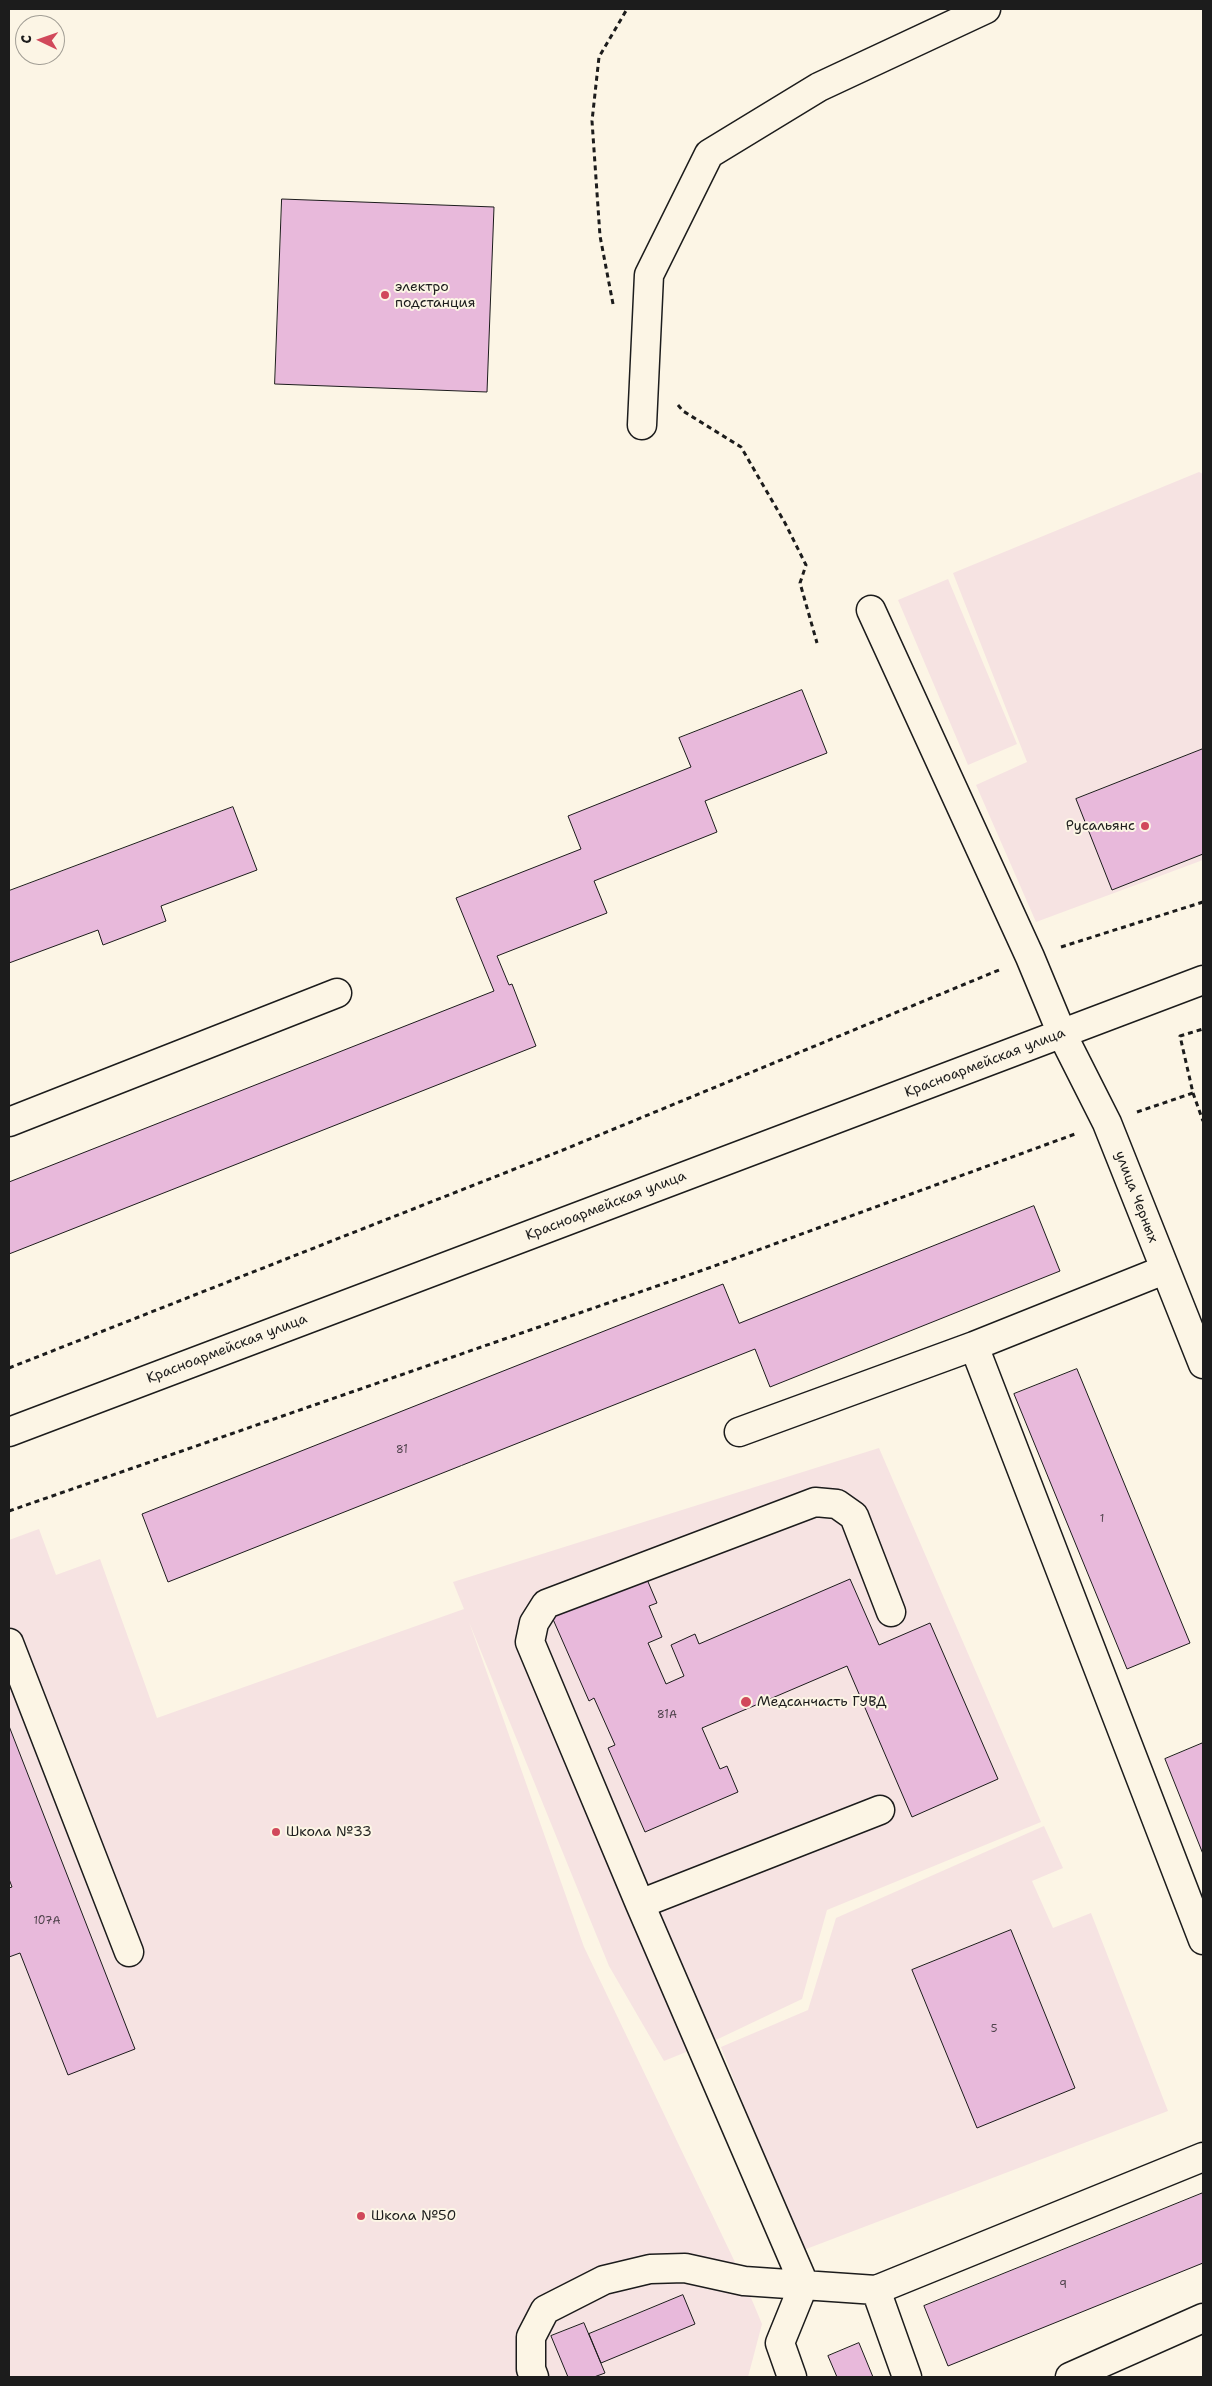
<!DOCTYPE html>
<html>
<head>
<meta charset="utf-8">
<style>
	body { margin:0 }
	#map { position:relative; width:1212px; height:2386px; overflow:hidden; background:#fcf5e5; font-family:"Shantell Sans",sans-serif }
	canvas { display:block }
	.frame { position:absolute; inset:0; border:10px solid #1c1c1c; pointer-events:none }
	.north { position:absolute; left:15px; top:15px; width:50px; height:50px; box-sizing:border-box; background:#fcf5e5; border:1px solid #a29e95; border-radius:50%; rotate:273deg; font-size:14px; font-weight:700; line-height:20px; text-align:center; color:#1c1c1c }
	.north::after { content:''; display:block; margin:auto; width:18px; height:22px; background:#d1495b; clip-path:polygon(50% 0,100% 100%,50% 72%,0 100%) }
</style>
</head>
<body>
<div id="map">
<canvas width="1212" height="2386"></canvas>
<div class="frame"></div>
<div class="north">С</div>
</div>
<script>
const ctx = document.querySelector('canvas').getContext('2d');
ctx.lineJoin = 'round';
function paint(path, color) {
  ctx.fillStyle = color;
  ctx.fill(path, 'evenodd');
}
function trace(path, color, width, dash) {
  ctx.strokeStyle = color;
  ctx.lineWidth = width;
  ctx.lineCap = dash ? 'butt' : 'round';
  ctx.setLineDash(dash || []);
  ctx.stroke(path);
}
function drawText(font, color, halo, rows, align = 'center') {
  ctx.font = font + ' "Shantell Sans",sans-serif';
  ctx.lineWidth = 4;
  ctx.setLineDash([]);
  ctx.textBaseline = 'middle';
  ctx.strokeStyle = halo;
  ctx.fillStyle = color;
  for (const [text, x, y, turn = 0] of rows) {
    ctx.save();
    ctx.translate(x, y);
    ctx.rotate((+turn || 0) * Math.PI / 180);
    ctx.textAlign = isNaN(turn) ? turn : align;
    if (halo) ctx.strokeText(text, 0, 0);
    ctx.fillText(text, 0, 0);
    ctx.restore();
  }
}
paint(new Path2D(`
	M 1199,472 L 1203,474 L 1203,860 L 1036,922 L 976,785 L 1027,762 L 953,573 Z
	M 948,579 L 1017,744 L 968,765 L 898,600 Z
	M 879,1448 L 1041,1822 L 827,1910 L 802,1999 L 718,2039 L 664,2061 L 609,1966 L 469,1622 L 584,1947 L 744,2281 L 762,2324 L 748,2377 L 9,2377 L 9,1540 L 39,1529 L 56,1575 L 100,1559 L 157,1718 L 464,1609 L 453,1582 Z
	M 1044,1826 L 1063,1868 L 1032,1881 L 1053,1928 L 1091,1913 L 1168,2111 L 801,2251 L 721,2047 L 808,2010 L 836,1918 Z`), '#f6e3e2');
const building = new Path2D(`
	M 282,199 L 494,207 L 487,392 L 275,384 Z
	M 802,690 L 827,753 L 705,801 L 717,832 L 594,881 L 607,913 L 497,956 L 509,985 L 512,984 L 536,1046 L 9,1254 L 9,1182 L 494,991 L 456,898 L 581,849 L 568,816 L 691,767 L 679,738 Z
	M 1203,749 L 1203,854 L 1112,890 L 1076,799 Z
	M 233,807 L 257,870 L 161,906 L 166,921 L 103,945 L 98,930 L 9,963 L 9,891 Z
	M 1034,1206 L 1060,1271 L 770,1387 L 755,1349 L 168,1582 L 142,1514 L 723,1284 L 739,1323 Z
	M 1077,1369 L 1190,1643 L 1127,1669 L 1014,1394 Z
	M 646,1577 L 657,1603 L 649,1606 L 662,1637 L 648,1643 L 666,1684 L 684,1676 L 671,1645 L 695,1634 L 699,1644 L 850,1579 L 879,1645 L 930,1623 L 998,1779 L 912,1817 L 847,1666 L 702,1728 L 720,1769 L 727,1766 L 738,1792 L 645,1832 L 608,1748 L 615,1745 L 594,1698 L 589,1701 L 552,1617 Z
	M 9,1726 L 135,2049 L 68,2075 L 20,1953 L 9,1957 L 9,1888 L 12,1887 L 9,1879 Z
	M 1203,1743 L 1203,1854 L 1165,1759 Z
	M 1011,1930 L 1075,2088 L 977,2128 L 912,1970 Z
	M 1203,2193 L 1203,2263 L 948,2366 L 924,2306 Z
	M 683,2295 L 695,2324 L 601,2363 L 589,2334 Z
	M 584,2323 L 605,2373 L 594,2377 L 568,2377 L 551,2336 Z
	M 859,2343 L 873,2377 L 837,2377 L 828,2356 Z`);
paint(building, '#e8b9db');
trace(building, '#1c1c1c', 1);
const minor = new Path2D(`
	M 642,425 L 649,275 L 709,154 L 819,87 L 986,9
	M 871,610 L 1030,957 L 1062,1034 L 1107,1123 L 1203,1364
	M 9,1122 L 337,993
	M 974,1346 L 1203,1940
	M 9,1432 L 1203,980
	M 739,1432 L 974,1346 L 1164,1270
	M 9,1643 L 129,1952
	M 640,1904 L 880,1810
	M 876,2290 L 907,2377
	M 534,2377 L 531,2369 L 531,2337 L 545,2310 L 604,2280 L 650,2269 L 685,2268 L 744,2281 L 876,2290 L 1203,2157
	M 792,2377 L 780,2343 L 804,2284 L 640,1904 L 530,1642 L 534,1623 L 546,1604 L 815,1502 L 837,1504 L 854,1516 L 891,1612
	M 1070,2377 L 1203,2318`);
trace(minor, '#1c1c1c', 31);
trace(new Path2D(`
	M 613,304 L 600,236 L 592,121 L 599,57 L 627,9
	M 678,405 L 683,411 L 741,447 L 785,523 L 806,565 L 800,583 L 817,643
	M 1061,947 L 1203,902
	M 1193,1093 L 1203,1121
	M 1137,1112 L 1193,1093 L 1180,1036 L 1203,1029
	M 9,1368 L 563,1150 L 999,970
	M 9,1511 L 706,1269 L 1075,1134`), '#1c1c1c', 3, [5, 4]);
trace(minor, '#fcf5e5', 28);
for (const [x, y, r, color] of [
	[385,295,5,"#d1495b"],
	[1145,826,5,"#d1495b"],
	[746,1702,6,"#d1495b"],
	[276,1832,5,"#d1495b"],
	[361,2216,5,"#d1495b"]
]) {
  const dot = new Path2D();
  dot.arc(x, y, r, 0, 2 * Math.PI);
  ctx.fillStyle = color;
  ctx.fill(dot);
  trace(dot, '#fcf5e5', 2);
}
drawText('11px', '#4f434c', null, [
	["81",402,1450],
	["1",1102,1519],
	["81А",667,1715],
	["107А",47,1921],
	["5",994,2029],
	["9",1063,2285]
]);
drawText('14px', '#1c1c1c', '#fcf5e5', [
	["электро",395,287],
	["подстанция",395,303],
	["Русальянс",1135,826,"right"],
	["Медсанчасть ГУВД",757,1702],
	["Школа №33",286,1832],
	["Школа №50",371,2216]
], 'left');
drawText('14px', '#1c1c1c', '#fcf5e5', [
	["Красноармейская улица",985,1063,-21],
	["улица Черных",1136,1197,69],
	["Красноармейская улица",606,1206,-21],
	["Красноармейская улица",227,1349,-21]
]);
</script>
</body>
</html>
